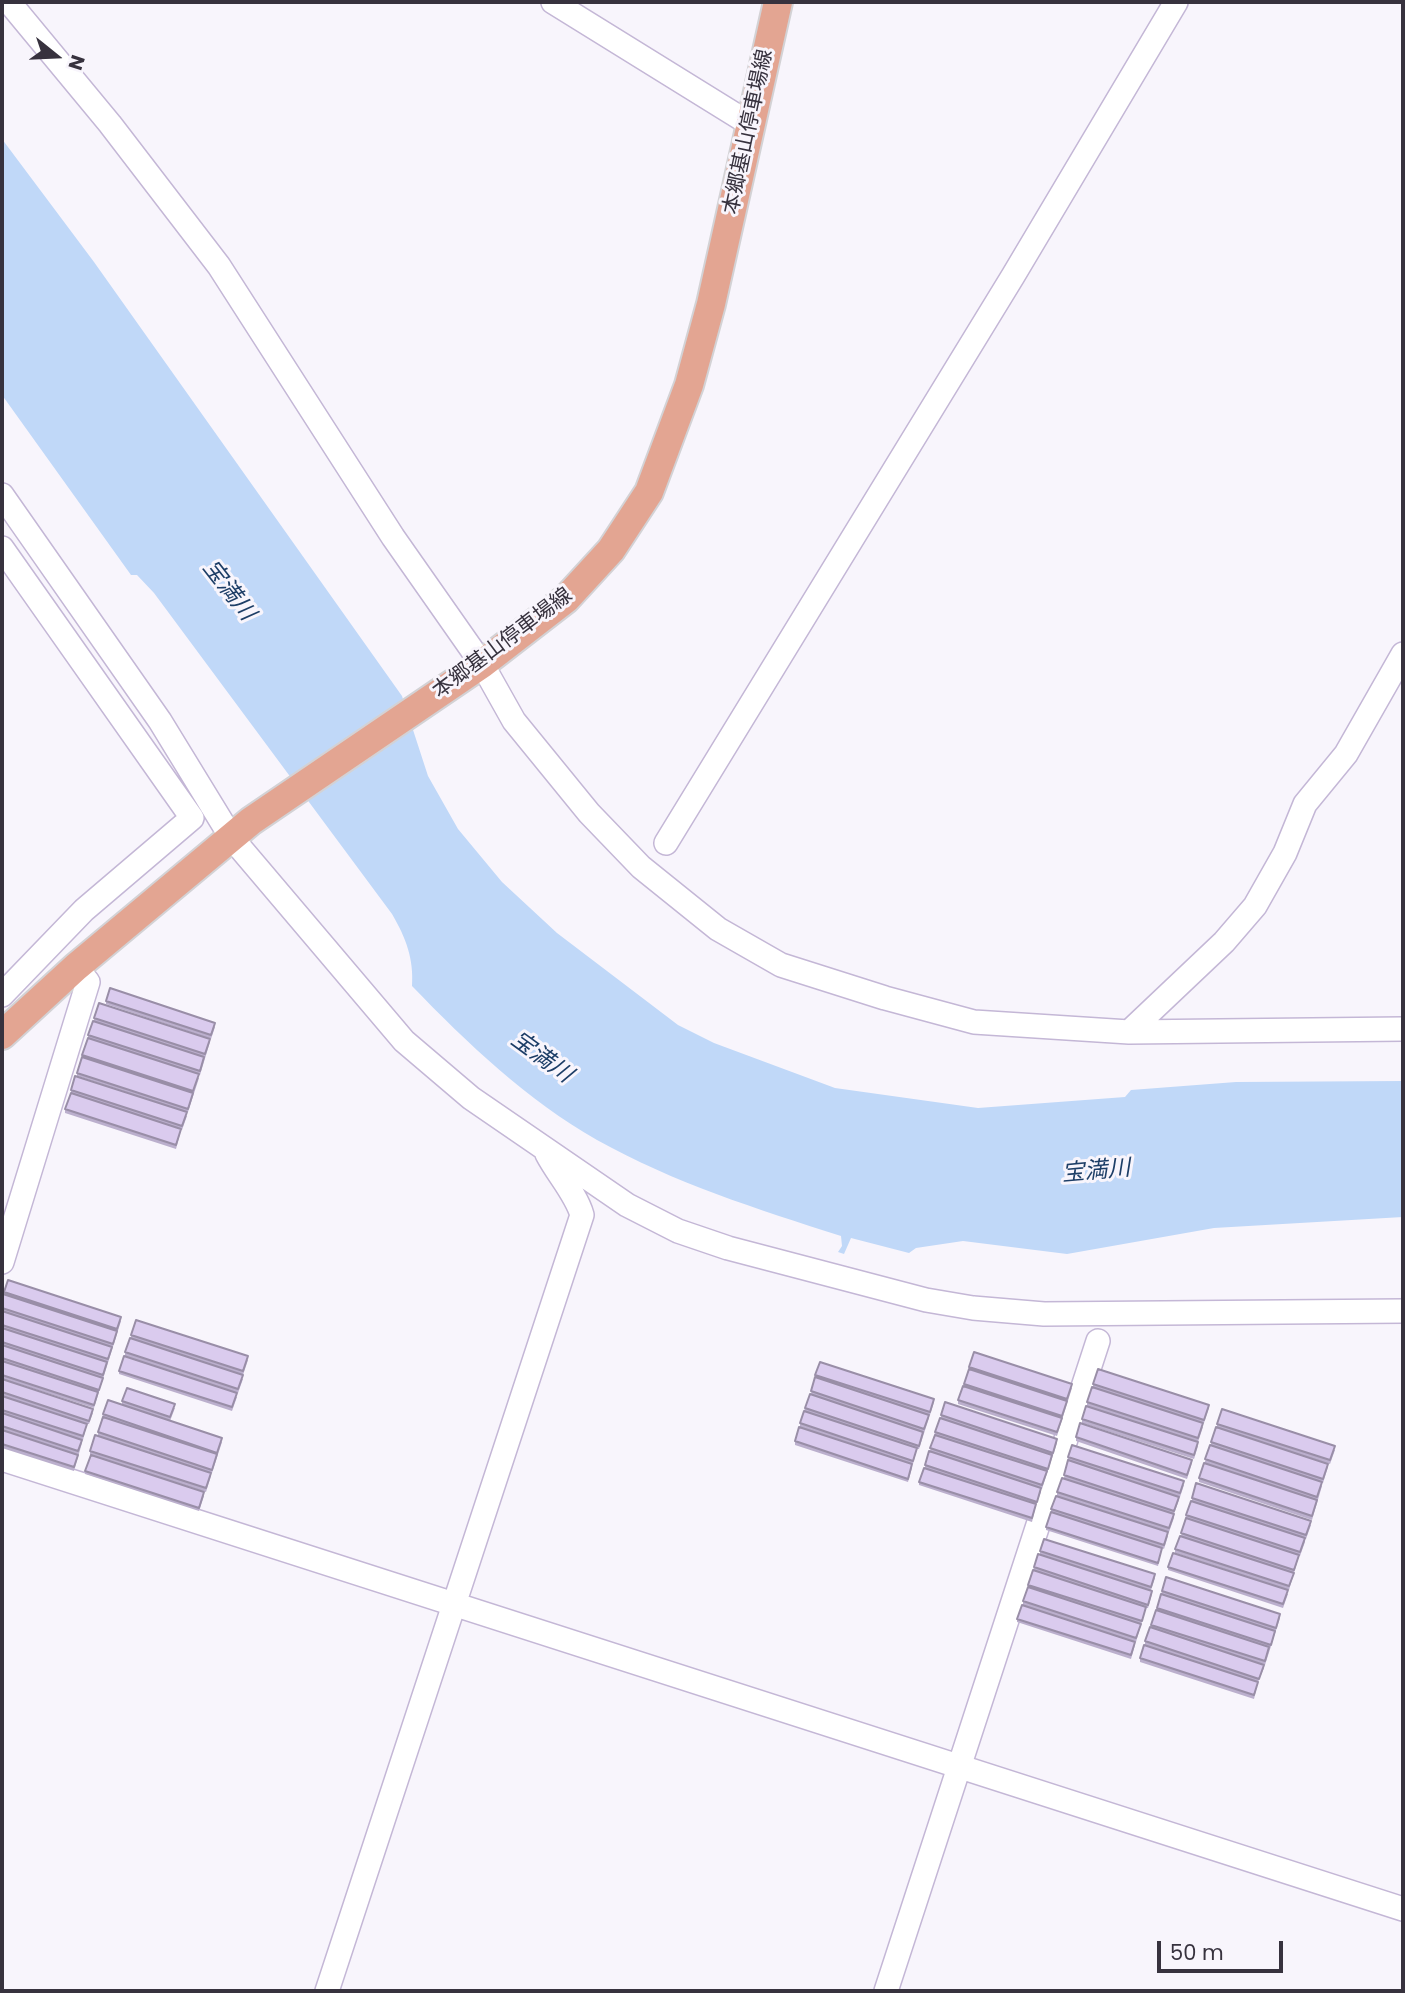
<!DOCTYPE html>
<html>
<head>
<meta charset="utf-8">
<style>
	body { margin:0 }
	#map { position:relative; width:1405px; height:1993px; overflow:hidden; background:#f8f5fc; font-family:Poppins,sans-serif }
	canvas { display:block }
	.frame { position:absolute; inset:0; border:4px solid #37323e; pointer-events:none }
	.north { position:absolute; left:21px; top:21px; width:70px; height:70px; -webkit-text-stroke:5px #f8f5fc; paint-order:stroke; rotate:108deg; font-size:19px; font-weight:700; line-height:28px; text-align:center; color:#37323e }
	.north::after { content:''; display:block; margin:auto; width:24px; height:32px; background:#37323e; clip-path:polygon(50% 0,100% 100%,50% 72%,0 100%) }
	.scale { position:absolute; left:1157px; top:1941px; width:126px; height:32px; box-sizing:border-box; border:4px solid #37323e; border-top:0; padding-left:9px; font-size:21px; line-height:24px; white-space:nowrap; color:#37323e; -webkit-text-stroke:5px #f8f5fc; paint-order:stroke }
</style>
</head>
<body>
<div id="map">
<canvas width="1405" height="1993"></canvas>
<div class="frame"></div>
<div class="north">N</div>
<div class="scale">50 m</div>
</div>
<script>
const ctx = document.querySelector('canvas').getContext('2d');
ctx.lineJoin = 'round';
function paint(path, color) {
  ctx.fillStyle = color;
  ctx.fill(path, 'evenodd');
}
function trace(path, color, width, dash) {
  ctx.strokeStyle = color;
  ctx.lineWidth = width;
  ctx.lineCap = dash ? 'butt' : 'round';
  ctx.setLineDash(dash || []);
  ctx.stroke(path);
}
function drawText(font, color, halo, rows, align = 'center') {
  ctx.font = font + ' Poppins,"Noto Sans JP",sans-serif';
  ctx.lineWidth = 6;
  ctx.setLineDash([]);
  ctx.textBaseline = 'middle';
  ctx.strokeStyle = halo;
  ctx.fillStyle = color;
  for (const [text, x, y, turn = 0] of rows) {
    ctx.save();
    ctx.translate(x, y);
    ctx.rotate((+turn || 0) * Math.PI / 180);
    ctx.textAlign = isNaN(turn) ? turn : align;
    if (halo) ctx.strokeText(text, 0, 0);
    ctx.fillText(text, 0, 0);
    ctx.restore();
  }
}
paint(new Path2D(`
	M 2,139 L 94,262 L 402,696 L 428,776 L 458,829 L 502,882 L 557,933 L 678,1025 L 714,1043 L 835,1088 L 978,1108 L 1125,1097 L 1131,1090 L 1236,1082 L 1403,1081 L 1403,1217 L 1214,1228 L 1067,1254 L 963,1241 L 916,1248 L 909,1253 L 851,1238 L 844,1254 L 838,1252 L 842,1246 L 841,1236 C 757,1209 674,1183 597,1140 C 527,1100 468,1044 412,986 C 414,959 406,938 392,914 L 154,593 L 137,575 L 131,575 L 2,395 Z`), '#c0d8f8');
const minor = new Path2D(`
	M 9,2 L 110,124 L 219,266 L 393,537 L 482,664 L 514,721 L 589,813 L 641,867 L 718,929 L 781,965 L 885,998 L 974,1022 L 1129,1032 L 1403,1029
	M 553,2 L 750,124
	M 2,495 L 160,721 L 231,837 L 404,1041 L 471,1098 L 627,1205 L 678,1231 L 728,1248 L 926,1300 L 973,1308 L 1044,1314 L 1403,1311
	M 2,548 L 192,818 L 84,910 L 2,995
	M 666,843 L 1013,276 L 1176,2
	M 1129,1032 L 1224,942 L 1255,906 L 1285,853 L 1305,804 L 1346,754 L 1403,654
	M 2,1262 L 88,982 L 76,967
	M 2,1459 L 1403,1909
	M 327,1991 L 582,1215 C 576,1194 558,1175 547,1154
	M 886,1991 L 1098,1341`);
const major = new Path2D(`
	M 2,1035 L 76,967 L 251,821 L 482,664 L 566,599 L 611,550 L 649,492 L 689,385 L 711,304 L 778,2`);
trace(minor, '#c4b7d6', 26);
trace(major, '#d3d2d5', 32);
trace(minor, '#fff', 23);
trace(major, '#e3a592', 28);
paint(new Path2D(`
	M 106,1001 L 215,1027 L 211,1039 L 106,1004 Z
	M 94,1018 L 210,1042 L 200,1075 L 88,1039 L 88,1035 L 94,1021 Z
	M 82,1055 L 199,1078 L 188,1112 L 77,1076 L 77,1073 Z
	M 71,1090 L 187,1116 L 182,1130 L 181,1130 L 176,1149 L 65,1113 L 65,1109 L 71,1093 Z
	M 4,1292 L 121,1321 L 94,1408 L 3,1379 L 93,1413 L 89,1424 L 87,1424 L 83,1440 L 77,1438 L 82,1443 L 74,1471 L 2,1448 L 2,1299 Z
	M 131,1335 L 248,1360 L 243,1375 L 131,1338 Z
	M 125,1352 L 243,1379 L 238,1393 L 125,1356 Z
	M 969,1367 L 1072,1388 L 1057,1436 L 958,1404 L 958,1400 L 964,1386 Z
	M 119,1371 L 237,1397 L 232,1411 L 119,1374 Z
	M 815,1375 L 934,1402 L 930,1415 L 929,1415 L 929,1418 L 919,1449 L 917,1449 L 913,1464 L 800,1427 L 800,1423 L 805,1408 L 811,1394 Z
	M 1093,1384 L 1209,1408 L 1204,1423 L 1093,1388 Z
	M 122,1401 L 175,1408 L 170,1421 L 222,1442 L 212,1473 L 211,1473 L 211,1476 L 206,1492 L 90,1455 L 90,1451 L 98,1436 L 98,1432 L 103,1414 L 122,1405 Z
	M 1087,1402 L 1203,1427 L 1198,1442 L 1087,1406 Z
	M 941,1415 L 1057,1443 L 1042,1489 L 1041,1489 L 1041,1492 L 1036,1505 L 1032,1522 L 919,1485 L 919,1482 L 925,1468 L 925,1465 L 930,1451 L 935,1432 L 941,1419 Z
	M 1082,1419 L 1198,1446 L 1194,1459 L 1082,1423 Z
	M 1217,1424 L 1335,1450 L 1330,1464 L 1261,1442 L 1328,1467 L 1323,1483 L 1313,1479 L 1322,1486 L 1312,1520 L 1199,1482 L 1199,1478 L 1211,1445 L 1211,1442 L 1217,1427 Z
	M 1076,1437 L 1192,1463 L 1187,1479 L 1076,1441 Z
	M 795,1441 L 912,1468 L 908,1482 L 795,1445 Z
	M 1068,1457 L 1184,1485 L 1180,1497 L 1179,1497 L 1179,1500 L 1174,1514 L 1174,1518 L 1169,1532 L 1057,1496 L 1057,1492 L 1064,1478 Z
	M 85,1471 L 204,1496 L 199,1511 L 85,1474 Z
	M 1192,1498 L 1311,1525 L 1306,1539 L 1305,1539 L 1305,1542 L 1300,1556 L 1299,1556 L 1289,1590 L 1175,1553 L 1175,1549 L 1181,1536 L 1186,1515 L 1192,1501 Z
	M 1051,1509 L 1168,1536 L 1164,1549 L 1162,1548 L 1158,1566 L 1046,1530 L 1046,1527 L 1051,1512 Z
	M 1040,1551 L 1155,1578 L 1151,1590 L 1152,1594 L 1148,1608 L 1146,1608 L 1136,1642 L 1023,1605 L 1023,1601 L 1034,1567 L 1040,1554 Z
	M 1168,1567 L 1288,1594 L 1283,1608 L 1168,1570 Z
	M 1162,1591 L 1280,1618 L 1265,1665 L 1258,1663 L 1264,1668 L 1258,1682 L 1254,1699 L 1140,1662 L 1140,1658 L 1145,1645 L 1145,1641 L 1151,1628 Z
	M 1017,1619 L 1135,1645 L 1131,1659 L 1017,1622 Z`), '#bbafcd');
const building = new Path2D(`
	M 110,988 L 215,1023 L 211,1035 L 106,1001 Z
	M 99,1003 L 210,1039 L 205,1054 L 94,1018 Z
	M 93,1021 L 204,1057 L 200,1071 L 88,1035 Z
	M 88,1038 L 199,1074 L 193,1091 L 82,1055 Z
	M 82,1057 L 193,1093 L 188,1109 L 77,1073 Z
	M 75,1076 L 187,1112 L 182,1126 L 71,1090 Z
	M 71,1093 L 181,1129 L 176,1145 L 65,1109 Z
	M 8,1280 L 121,1317 L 117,1329 L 4,1292 Z
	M 3,1294 L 117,1331 L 113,1344 L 2,1308 L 2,1299 Z
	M 2,1311 L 112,1347 L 108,1359 L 2,1325 Z
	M 136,1320 L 248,1356 L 243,1371 L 131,1335 Z
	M 2,1328 L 107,1362 L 103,1375 L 2,1342 Z
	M 130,1338 L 243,1375 L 238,1389 L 125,1352 Z
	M 2,1345 L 103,1378 L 99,1390 L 2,1358 Z
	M 974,1352 L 1072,1384 L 1067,1399 L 969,1367 Z
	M 124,1356 L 237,1393 L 232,1407 L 119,1371 Z
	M 2,1361 L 98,1392 L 94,1405 L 2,1375 Z
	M 820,1362 L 934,1399 L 930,1412 L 815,1375 Z
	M 969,1369 L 1067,1401 L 1062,1416 L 964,1384 Z
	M 1098,1369 L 1209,1405 L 1204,1420 L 1093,1384 Z
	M 815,1377 L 929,1415 L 924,1429 L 811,1391 Z
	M 2,1379 L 93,1409 L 89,1421 L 2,1392 Z
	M 963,1386 L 1062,1418 L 1057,1432 L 958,1400 Z
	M 1092,1387 L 1203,1423 L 1198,1438 L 1087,1402 Z
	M 127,1388 L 175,1404 L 170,1417 L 122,1401 Z
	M 810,1394 L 923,1432 L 919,1446 L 805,1408 Z
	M 2,1396 L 87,1424 L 83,1436 L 2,1410 Z
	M 108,1400 L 222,1438 L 217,1453 L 103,1414 Z
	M 945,1402 L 1057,1439 L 1053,1453 L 941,1415 Z
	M 1086,1406 L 1198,1442 L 1194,1455 L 1082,1419 Z
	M 1222,1409 L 1335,1446 L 1330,1460 L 1217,1424 Z
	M 804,1411 L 917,1448 L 913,1461 L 800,1423 Z
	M 2,1413 L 82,1440 L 78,1451 L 2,1426 Z
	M 103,1417 L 217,1454 L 212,1470 L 98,1432 Z
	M 940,1418 L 1052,1455 L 1048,1469 L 935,1432 Z
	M 1080,1423 L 1192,1460 L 1187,1475 L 1076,1437 Z
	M 799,1427 L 912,1464 L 908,1479 L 795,1441 Z
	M 1216,1427 L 1328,1464 L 1323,1479 L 1211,1442 Z
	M 2,1430 L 78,1455 L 74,1467 L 2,1444 Z
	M 95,1435 L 211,1473 L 206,1488 L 90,1451 Z
	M 935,1435 L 1047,1471 L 1042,1485 L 930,1448 Z
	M 1072,1445 L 1184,1481 L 1180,1493 L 1068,1457 Z
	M 1210,1445 L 1322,1482 L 1317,1497 L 1205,1459 Z
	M 929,1451 L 1041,1488 L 1037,1502 L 925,1465 Z
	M 91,1455 L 204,1492 L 199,1508 L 85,1471 Z
	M 1068,1460 L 1179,1497 L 1174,1511 L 1064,1475 Z
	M 1204,1463 L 1317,1500 L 1312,1516 L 1199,1478 Z
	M 924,1468 L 1036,1504 L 1032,1518 L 919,1482 Z
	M 1062,1478 L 1174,1514 L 1169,1528 L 1057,1492 Z
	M 1196,1483 L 1311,1521 L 1306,1535 L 1192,1498 Z
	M 1056,1496 L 1168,1532 L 1164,1545 L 1051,1509 Z
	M 1191,1501 L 1305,1538 L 1300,1552 L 1186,1515 Z
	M 1051,1512 L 1162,1548 L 1158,1563 L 1046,1527 Z
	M 1186,1518 L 1299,1555 L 1294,1570 L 1181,1533 Z
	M 1180,1536 L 1294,1573 L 1289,1586 L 1175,1549 Z
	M 1044,1539 L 1155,1574 L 1151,1587 L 1040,1551 Z
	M 1173,1553 L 1288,1590 L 1283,1604 L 1168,1567 Z
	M 1038,1554 L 1152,1591 L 1148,1605 L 1034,1567 Z
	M 1033,1570 L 1146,1607 L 1142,1621 L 1028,1585 Z
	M 1166,1577 L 1280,1614 L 1276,1628 L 1162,1591 Z
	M 1028,1587 L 1141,1624 L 1136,1638 L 1023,1601 Z
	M 1161,1594 L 1275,1631 L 1271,1645 L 1157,1608 Z
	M 1022,1605 L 1135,1642 L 1131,1655 L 1017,1619 Z
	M 1156,1610 L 1269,1647 L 1265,1661 L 1151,1625 Z
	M 1150,1627 L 1264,1665 L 1259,1679 L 1145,1641 Z
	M 1144,1645 L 1258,1682 L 1254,1695 L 1140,1658 Z`);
paint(building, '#dacbee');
trace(building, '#998ea7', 2);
drawText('21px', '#37323e', '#f8f5fc', [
	["本郷基山停車場線",749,132,-78],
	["本郷基山停車場線",503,644,-37]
]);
drawText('italic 23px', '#1d3e67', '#f8f5fc', [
	["宝満川",228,591,52],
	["宝満川",541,1058,36],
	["宝満川",1096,1172,-5]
]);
</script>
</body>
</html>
